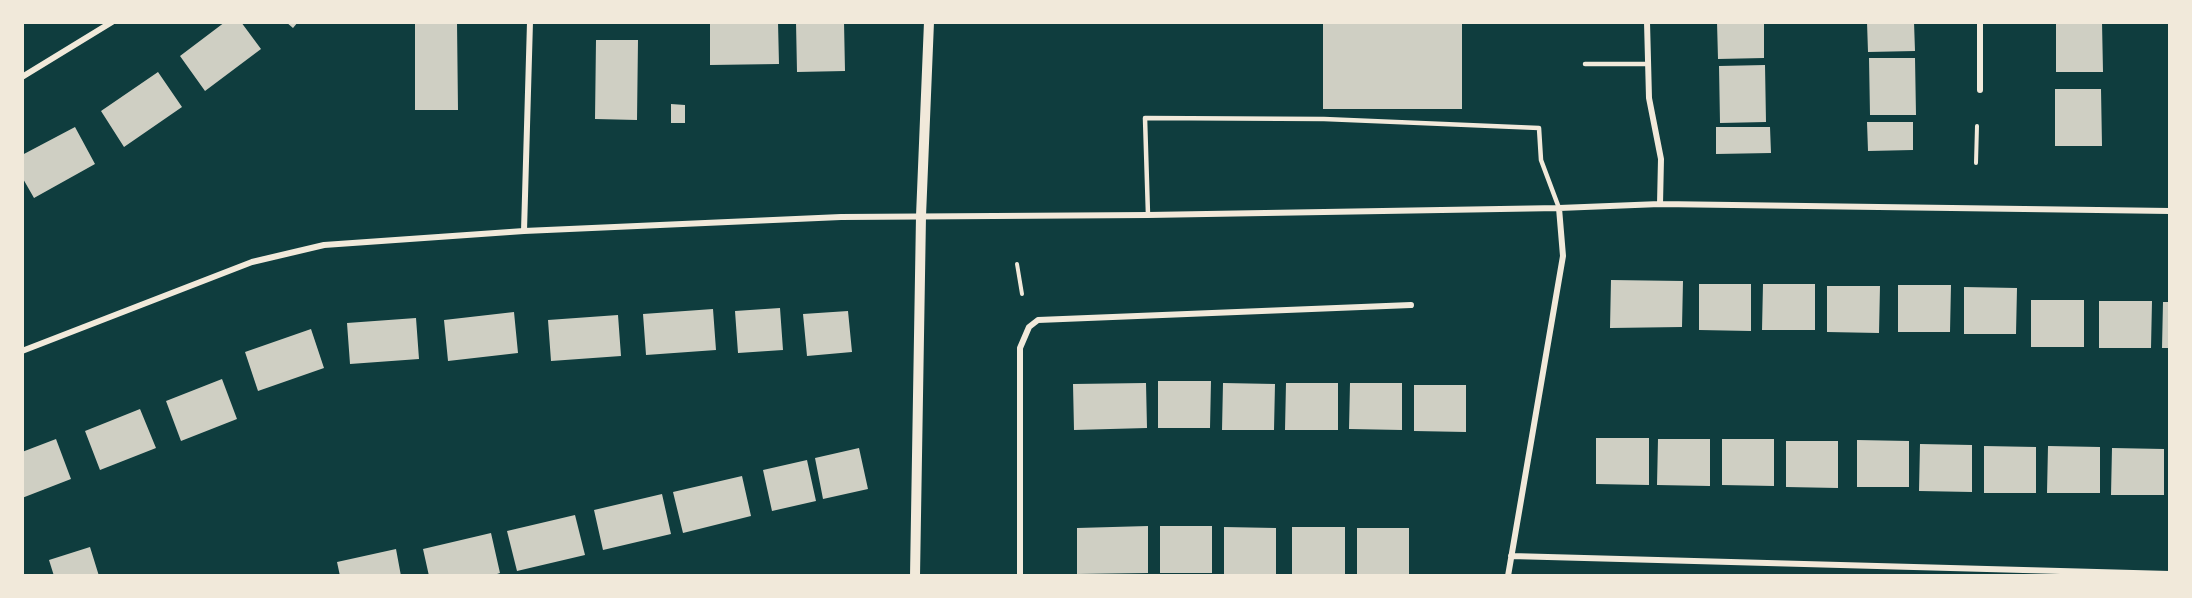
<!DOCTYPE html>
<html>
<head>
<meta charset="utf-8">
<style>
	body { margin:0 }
	#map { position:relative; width:2192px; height:598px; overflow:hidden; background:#0f3d3e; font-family:"Alegreya Sans",sans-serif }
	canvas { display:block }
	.frame { position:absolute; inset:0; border:24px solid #f1e9da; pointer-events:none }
</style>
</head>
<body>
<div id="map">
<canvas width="2192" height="598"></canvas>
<div class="frame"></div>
</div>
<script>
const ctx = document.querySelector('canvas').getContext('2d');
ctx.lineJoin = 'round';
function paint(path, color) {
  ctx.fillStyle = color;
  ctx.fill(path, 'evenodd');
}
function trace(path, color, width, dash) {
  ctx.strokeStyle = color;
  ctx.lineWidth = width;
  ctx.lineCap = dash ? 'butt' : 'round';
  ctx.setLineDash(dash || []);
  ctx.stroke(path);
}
paint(new Path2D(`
	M 225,22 L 241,22 L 261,49 L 205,91 L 180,56 Z
	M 286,22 L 298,22 L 293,28 Z
	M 415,22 L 457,22 L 458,110 L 415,110 Z
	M 778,22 L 779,64 L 710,65 L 710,23 Z
	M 796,22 L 844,22 L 845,71 L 797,72 Z
	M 1323,22 L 1462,22 L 1462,109 L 1323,109 Z
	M 1717,22 L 1764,22 L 1764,58 L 1718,59 Z
	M 1867,22 L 1914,22 L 1915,51 L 1868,52 Z
	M 2056,22 L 2102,22 L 2103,72 L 2056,72 Z
	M 596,40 L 638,40 L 637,120 L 595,119 Z
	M 1869,58 L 1915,58 L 1916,115 L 1870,115 Z
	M 1765,65 L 1766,122 L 1720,123 L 1719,66 Z
	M 158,72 L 182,107 L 124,147 L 101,111 Z
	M 2055,89 L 2101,89 L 2102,146 L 2055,146 Z
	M 671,104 L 685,105 L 685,123 L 671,123 Z
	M 1867,122 L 1913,122 L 1913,150 L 1868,151 Z
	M 75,127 L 95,164 L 34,198 L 22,177 L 22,155 Z
	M 1716,127 L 1770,127 L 1771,153 L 1716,154 Z
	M 1611,280 L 1683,281 L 1682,327 L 1610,328 Z
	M 1699,284 L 1751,284 L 1751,331 L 1699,330 Z
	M 1763,284 L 1815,284 L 1815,330 L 1762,330 Z
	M 1898,285 L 1951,285 L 1950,332 L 1898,332 Z
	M 1827,286 L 1880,286 L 1879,333 L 1827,332 Z
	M 1964,287 L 2017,288 L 2016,334 L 1964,334 Z
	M 2031,300 L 2084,300 L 2084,347 L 2031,347 Z
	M 2099,301 L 2152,301 L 2151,348 L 2099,348 Z
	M 2163,302 L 2169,302 L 2169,348 L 2162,348 Z
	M 780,308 L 783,350 L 738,353 L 735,311 Z
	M 713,309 L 716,350 L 646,355 L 643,314 Z
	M 848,311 L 852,352 L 807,356 L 803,314 Z
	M 514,312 L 518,353 L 448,361 L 444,320 Z
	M 618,315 L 621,356 L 551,361 L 548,320 Z
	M 416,318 L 419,359 L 350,364 L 347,323 Z
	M 311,329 L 324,368 L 258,391 L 245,352 Z
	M 222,379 L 237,419 L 181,441 L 166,401 Z
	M 1158,381 L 1211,381 L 1210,428 L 1158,428 Z
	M 1146,383 L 1147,428 L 1074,430 L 1073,384 Z
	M 1223,383 L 1275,384 L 1274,430 L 1222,430 Z
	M 1286,383 L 1338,383 L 1338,430 L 1285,430 Z
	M 1350,383 L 1402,383 L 1402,430 L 1349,429 Z
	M 1414,385 L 1466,385 L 1466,432 L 1414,431 Z
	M 140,409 L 156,448 L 100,470 L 85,431 Z
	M 1596,438 L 1649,438 L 1649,485 L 1596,484 Z
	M 56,439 L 71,479 L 22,498 L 22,452 Z
	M 1658,439 L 1710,439 L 1710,486 L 1657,485 Z
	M 1722,439 L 1774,439 L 1774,486 L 1722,485 Z
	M 1857,440 L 1909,441 L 1909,487 L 1857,487 Z
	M 1786,441 L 1838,441 L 1838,488 L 1786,487 Z
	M 1920,444 L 1972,445 L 1972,492 L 1919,491 Z
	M 1984,446 L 2036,447 L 2036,493 L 1984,493 Z
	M 2048,446 L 2100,447 L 2100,493 L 2047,493 Z
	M 859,448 L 868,489 L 823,499 L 815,458 Z
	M 2112,448 L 2164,449 L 2164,495 L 2111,495 Z
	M 807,460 L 816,501 L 772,511 L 763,470 Z
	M 742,476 L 751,516 L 683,533 L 673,492 Z
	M 662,494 L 671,534 L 603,550 L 594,510 Z
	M 575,515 L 585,555 L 517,571 L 507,531 Z
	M 1148,526 L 1148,573 L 1077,574 L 1077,528 Z
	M 1160,526 L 1212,526 L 1212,573 L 1160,573 Z
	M 1224,527 L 1276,528 L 1276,574 L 1224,574 Z
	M 1292,527 L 1345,527 L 1345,574 L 1292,574 Z
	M 1357,528 L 1409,528 L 1409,575 L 1357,575 Z
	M 491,533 L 500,573 L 491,576 L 429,576 L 423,549 Z
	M 90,547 L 99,576 L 54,576 L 49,560 Z
	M 396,549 L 401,576 L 340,576 L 337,562 Z`), '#cfcfc3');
trace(new Path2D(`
	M 1976,163 L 1977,126
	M 1017,264 L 1022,294`), '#f1e9da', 4);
trace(new Path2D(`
	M 1585,64 L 1648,64
	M 1148,215 L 1145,118 L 1324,119 L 1539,128 L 1541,160 L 1559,208`), '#f1e9da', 4.5);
trace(new Path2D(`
	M 1647,22 L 1649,98 L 1661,159 L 1660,204
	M 1980,22 L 1980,90
	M 22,77 L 112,22
	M 524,231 L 530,22
	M 22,351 L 252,262 L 324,245 L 524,231 L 841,217 L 1148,215 L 1559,208 L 1660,204 L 2170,211
	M 1511,556 L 2170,574
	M 1020,576 L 1020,348 L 1029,327 L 1038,320 L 1411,305
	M 1508,576 L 1563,256 L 1559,208`), '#f1e9da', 6);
trace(new Path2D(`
	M 915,576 L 921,216 L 929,22`), '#f1e9da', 10);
</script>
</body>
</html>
